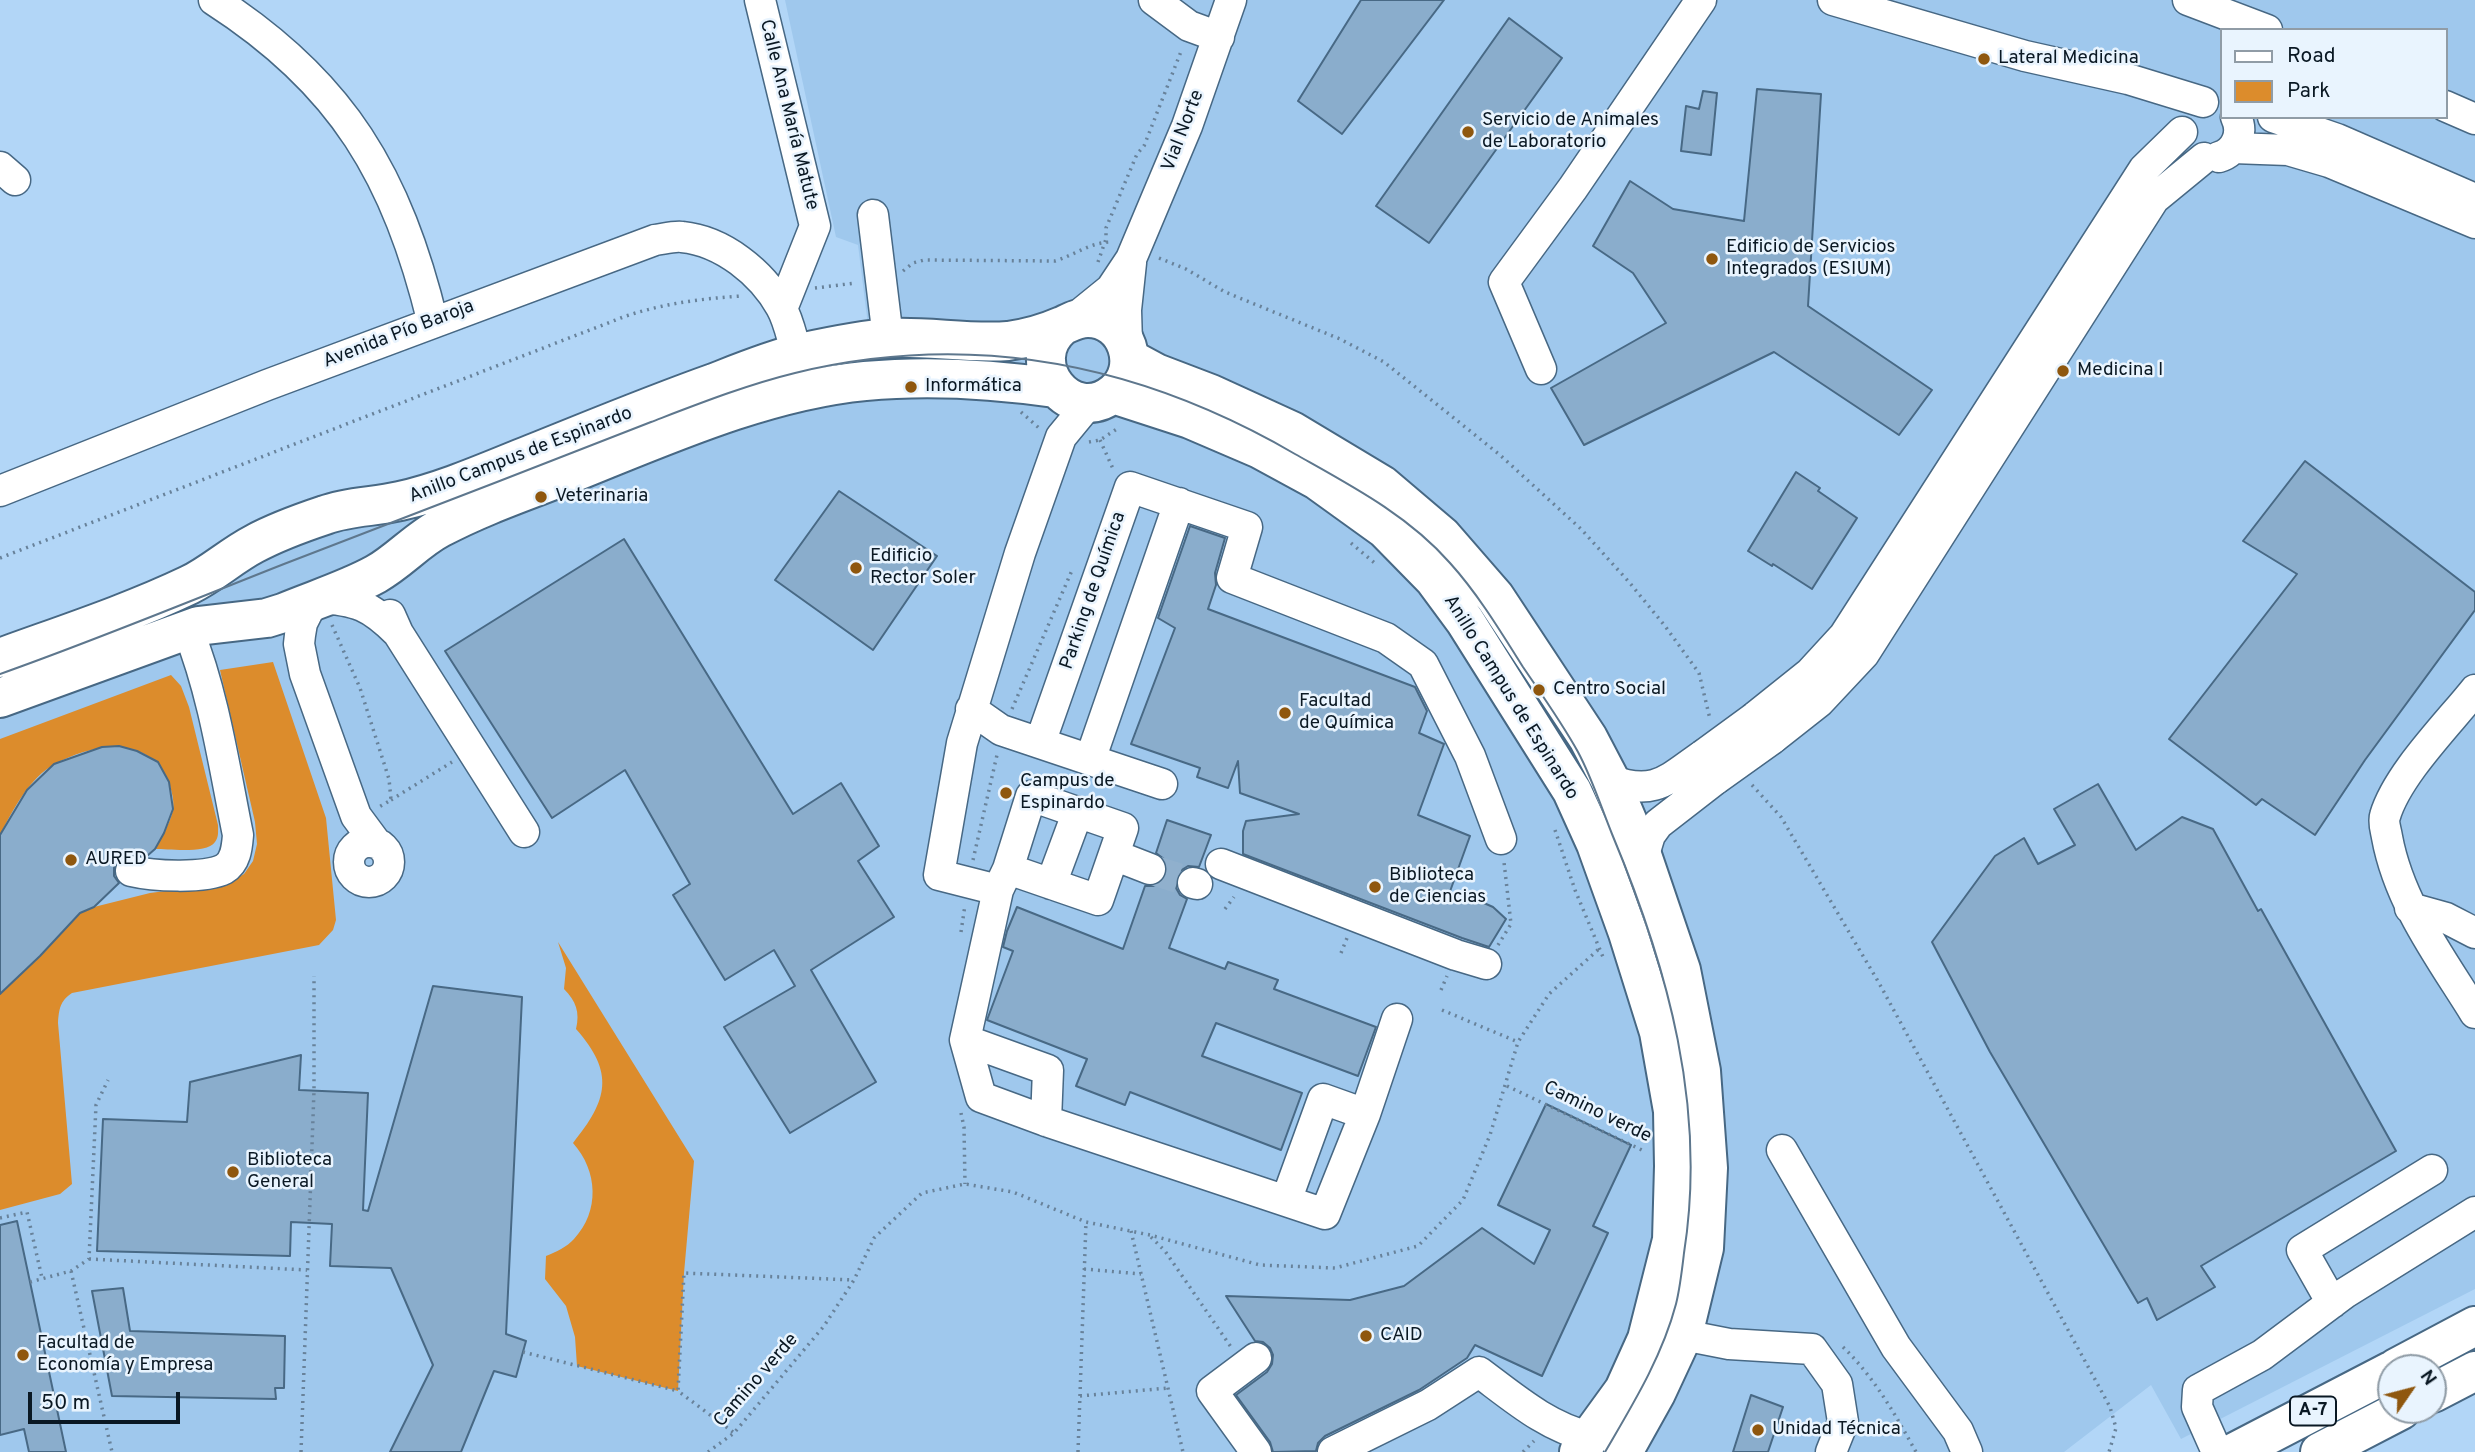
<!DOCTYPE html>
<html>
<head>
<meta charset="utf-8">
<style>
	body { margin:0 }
	#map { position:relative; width:2475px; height:1452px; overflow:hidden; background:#b2d6f7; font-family:Overpass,sans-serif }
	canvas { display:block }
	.legend { position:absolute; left:2220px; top:28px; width:228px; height:91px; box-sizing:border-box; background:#e9f4fe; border:2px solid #909ca6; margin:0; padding:9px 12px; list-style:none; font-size:21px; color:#0a1823 }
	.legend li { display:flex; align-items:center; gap:14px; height:35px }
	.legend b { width:35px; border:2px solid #909ca6 }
	.north { position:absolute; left:2377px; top:1354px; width:70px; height:70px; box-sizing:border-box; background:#e9f4fe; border:2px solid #909ca6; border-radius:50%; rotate:55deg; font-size:19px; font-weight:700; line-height:28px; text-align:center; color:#0a1823 }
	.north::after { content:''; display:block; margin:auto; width:24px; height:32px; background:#8f570e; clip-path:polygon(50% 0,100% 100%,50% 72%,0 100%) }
	.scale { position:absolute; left:28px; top:1392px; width:152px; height:32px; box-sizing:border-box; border:4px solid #0a1823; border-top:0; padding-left:9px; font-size:21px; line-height:24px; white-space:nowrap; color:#0a1823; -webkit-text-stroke:5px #e9f4fe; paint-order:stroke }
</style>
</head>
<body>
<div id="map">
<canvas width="2475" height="1452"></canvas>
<ul class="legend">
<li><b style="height:9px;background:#fff"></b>Road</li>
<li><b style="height:19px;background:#dc8c2c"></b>Park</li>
</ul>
<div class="north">N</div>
<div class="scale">50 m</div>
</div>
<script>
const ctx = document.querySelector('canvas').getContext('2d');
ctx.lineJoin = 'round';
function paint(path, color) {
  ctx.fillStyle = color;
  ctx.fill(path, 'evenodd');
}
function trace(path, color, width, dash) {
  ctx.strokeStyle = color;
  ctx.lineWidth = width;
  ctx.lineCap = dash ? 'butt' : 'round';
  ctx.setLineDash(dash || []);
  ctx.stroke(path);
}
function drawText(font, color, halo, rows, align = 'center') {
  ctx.font = font + ' Overpass,sans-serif';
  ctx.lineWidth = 5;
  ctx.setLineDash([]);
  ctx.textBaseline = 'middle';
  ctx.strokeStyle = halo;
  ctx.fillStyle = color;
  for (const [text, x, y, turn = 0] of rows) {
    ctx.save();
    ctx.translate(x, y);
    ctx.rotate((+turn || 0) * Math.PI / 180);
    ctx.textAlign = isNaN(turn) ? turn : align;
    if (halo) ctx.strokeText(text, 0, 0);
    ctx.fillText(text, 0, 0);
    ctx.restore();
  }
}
paint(new Path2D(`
	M 785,0 L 2475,0 L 2475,1289 L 2181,1439 L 2151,1385 L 2064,1452 L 0,1452 L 0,658 L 212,572 L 870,341 L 858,245 L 836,237 ZM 2221,30 L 2445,30 L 2445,117 L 2221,117 Z`), '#9fc8ed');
paint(new Path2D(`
	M 273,662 L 326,818 L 336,920 L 333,930 L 319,945 L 72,993 C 60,1001 59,1009 58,1023 L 72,1184 L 60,1194 L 0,1210 L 0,994 L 40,956 L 80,913 L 94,907 L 150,893 L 228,883 L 244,874 L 253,861 L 257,844 L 255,822 L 220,670 Z
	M 171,675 L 181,686 L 189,707 L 218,825 C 218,831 219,837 215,842 C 207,854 169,849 155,849 C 161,838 170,824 173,810 C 175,800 170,783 165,774 C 143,735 89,745 55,764 C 29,778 13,810 0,835 L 0,739 Z
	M 558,942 L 694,1161 L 684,1273 L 678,1391 L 577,1366 L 575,1337 L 566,1306 L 545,1279 L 546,1256 C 556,1252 567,1247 574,1239 C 600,1211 598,1171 573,1143 C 608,1100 615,1073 576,1029 C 580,1012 576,1001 564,989 L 566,968 Z`), '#dc8c2c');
const building = new Path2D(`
	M 1361,0 L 1444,0 L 1342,134 L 1298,101 Z
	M 1509,18 L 1562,58 L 1429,243 L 1376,206 Z
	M 1757,89 L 1821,94 L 1808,306 L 1932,390 L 1899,435 L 1774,352 L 1584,445 L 1551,388 L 1666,323 L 1633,273 L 1593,246 L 1630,181 L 1673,209 L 1744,221 Z
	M 1703,91 L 1717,93 L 1711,155 L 1681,151 L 1686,106 L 1699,109 Z
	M 2305,461 L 2475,592 L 2475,610 L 2365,760 L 2315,835 L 2262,799 L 2256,805 L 2169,739 L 2297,574 L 2243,541 Z
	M 1796,472 L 1820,488 L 1818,491 L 1857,518 L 1812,589 L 1773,564 L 1772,566 L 1748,551 Z
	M 839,491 L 937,556 L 873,650 L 775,580 Z
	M 1190,526 L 1225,538 L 1215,573 L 1216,585 L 1208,609 L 1415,687 L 1427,711 L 1419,733 L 1444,744 L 1418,815 L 1470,836 L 1448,897 L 1468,896 L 1493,907 L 1506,919 L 1489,947 L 1462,938 L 1243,854 L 1243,831 L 1246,821 L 1299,814 L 1240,793 L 1238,761 L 1228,788 L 1197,777 L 1200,768 L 1131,744 L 1175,628 L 1158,618 Z
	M 624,539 L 793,814 L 841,783 L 879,846 L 858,861 L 894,917 L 811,970 L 876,1082 L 790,1133 L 724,1027 L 795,986 L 774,950 L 725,980 L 673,895 L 690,884 L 625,770 L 552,818 L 445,651 Z
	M 119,746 L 137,751 L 158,762 L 169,782 L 173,809 L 164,833 L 155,849 L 147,856 L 126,854 L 118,859 L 114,868 L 114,876 L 119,883 L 94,907 L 80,913 L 40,956 L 0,994 L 0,835 L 27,790 L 54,764 L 102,747 Z
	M 2098,784 L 2136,850 L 2182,817 L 2213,829 L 2258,911 L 2261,909 L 2396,1151 L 2201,1266 L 2215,1287 L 2157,1320 L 2147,1298 L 2138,1303 L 1990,1052 L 1932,942 L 1995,856 L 2024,838 L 2038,864 L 2075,845 L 2054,809 Z
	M 1167,820 L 1211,835 L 1199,867 L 1188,866 L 1180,871 L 1176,878 L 1176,888 L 1180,895 L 1187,899 L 1169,948 L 1225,969 L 1228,962 L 1278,980 L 1274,989 L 1376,1027 L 1358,1076 L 1216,1023 L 1202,1056 L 1302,1093 L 1281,1150 L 1130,1092 L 1125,1105 L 1076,1086 L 1087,1059 L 987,1020 L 1013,951 L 1003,947 L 1007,931 L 1017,907 L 1123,949 L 1145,886 L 1153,886 L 1160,883 L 1166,875 L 1167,867 L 1164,859 L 1156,853 Z
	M 433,986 L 522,997 L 506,1334 L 526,1341 L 516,1377 L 494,1371 L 461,1452 L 390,1452 L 433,1365 L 391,1268 L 330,1266 L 332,1224 L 291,1222 L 290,1256 L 97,1251 L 103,1119 L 187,1122 L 190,1082 L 301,1055 L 299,1090 L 368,1093 L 363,1210 L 368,1211 Z
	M 1546,1104 L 1631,1145 L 1593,1226 L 1608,1233 L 1542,1376 L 1475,1345 L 1467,1358 L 1419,1390 L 1325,1436 L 1318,1443 L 1316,1451 L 1273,1452 L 1270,1442 L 1236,1395 L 1267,1372 L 1272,1364 L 1273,1355 L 1270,1348 L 1263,1342 L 1255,1341 L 1226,1296 L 1350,1300 L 1404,1286 L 1482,1228 L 1534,1264 L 1550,1230 L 1498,1205 Z
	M 17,1221 L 30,1282 L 66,1452 L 29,1452 L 24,1429 L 0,1435 L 0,1225 Z
	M 123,1288 L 130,1331 L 285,1336 L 284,1388 L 275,1388 L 276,1399 L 112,1396 L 92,1291 Z
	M 1751,1395 L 1783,1407 L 1768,1452 L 1733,1452 Z`);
paint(building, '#8aadcc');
trace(building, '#486985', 2);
trace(new Path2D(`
	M 1150,869 L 1193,883`), '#90b0cd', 30, [30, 15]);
const minor = new Path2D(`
	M 214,0 C 343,83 397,176 433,323
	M 760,0 L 815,226 L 782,309
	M 1154,0 L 1189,26 L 1219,37
	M 1833,0 L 2025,56 L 2128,79 L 2203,102
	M 2188,0 L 2267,30
	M 2445,106 L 2475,119
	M 2273,117 L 2337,139 L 2475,199
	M 2233,148 L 2288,150 L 2329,162 L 2475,223
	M 2219,157 C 2236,152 2244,133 2236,117
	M 0,167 L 15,180
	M 873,215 L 888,338
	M 1074,319 L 1111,289 L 1131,259 L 1187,126 L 1231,0
	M 1127,344 L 1126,310 L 1131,263
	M 1541,369 L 1504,282 L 1573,188 L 1701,0
	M 1089,403 L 1061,437 L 1020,553 L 962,743 L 939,875 L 998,890 L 965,1040 L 981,1097 L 1046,1121 L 1325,1214 L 1365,1114 L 1397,1019
	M 0,491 L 267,385 L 655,240 C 663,239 674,236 682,237 C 723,241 762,273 781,307 C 789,321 792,339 797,354
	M 390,615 L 398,633 L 524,832
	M 2475,690 C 2447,725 2397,775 2385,816 C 2383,822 2386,831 2387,837 C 2399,903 2441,958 2475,1013
	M 971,709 L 1001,730 L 1162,784
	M 1755,717 L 1810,673 L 1844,636 L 2144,169 L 2182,132
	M 1772,739 L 1819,702 L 1864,654 L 2154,199 L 2204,158
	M 1040,743 L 1130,487 L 1247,527 L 1232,578 L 1386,638 L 1423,664 L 1470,756 L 1501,839
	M 1090,760 L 1179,503
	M 1610,780 C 1655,797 1668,779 1703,755
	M349 862a20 20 0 1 1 40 0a20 20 0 1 1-40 0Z
	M 376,843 L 356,816 L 305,674 L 299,644 L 300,635 L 302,623 L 308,611 L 318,598 C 357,600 371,606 398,633
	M 1114,855 L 1150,869
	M 1643,858 L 1650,835 L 1658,824 L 1716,779
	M 1221,864 L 1456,955 L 1486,964
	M 131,871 C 152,876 204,879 224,869 C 236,862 237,847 238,835 C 224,766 214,695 188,630
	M 1193,883 L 1197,884
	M 1051,884 L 1077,814
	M 998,890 L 1008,869 L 1031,796 L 1123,828 L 1098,900 L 1008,869
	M 2410,908 L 2446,918 L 2475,933
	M 965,1040 L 1048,1070 L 1046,1121
	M 1782,1150 L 1896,1347 L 1958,1431 L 1967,1452
	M 1286,1201 L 1323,1099 L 1365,1114
	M 2332,1303 L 2302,1250 L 2432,1170
	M 1683,1335 L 1729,1344 L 1812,1349 L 1837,1384 L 1843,1422 L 1831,1452
	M 1256,1452 L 1212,1391 L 1256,1358
	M 1333,1452 L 1428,1405 L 1479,1372 C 1514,1398 1547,1427 1590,1437
	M 2217,1452 L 2197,1407 L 2198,1390 L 2262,1355 L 2345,1293 L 2475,1212`);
const major = new Path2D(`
	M 1130,359 L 1156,373 L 1211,394 L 1292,431 L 1382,485 L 1442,536 L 1495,597 L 1588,738 L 1610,780 L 1643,858 L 1681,970 L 1701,1071 L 1708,1168 L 1704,1248 L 1683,1335 L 1656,1393 L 1623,1452
	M 1113,394 L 1190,419 L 1260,449 L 1317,480 L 1385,529 L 1434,579 L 1465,621 L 1572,791 L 1596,844 L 1628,933 L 1659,1032 L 1673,1111 L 1674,1166 L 1672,1240 L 1647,1339 L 1624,1390 L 1579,1452
	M 0,658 C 63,635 128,614 189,585 C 212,574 231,556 254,544 C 276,532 301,523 325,515 C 349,506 375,507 400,501 C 445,491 489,471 532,454 C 592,430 652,405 714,383 C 742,372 771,360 800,353 C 828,347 860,340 889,338 C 928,336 968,344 1008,341 C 1024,339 1046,333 1062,326 C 1071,322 1077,318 1088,318 C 1127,318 1144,369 1114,393 C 1071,428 1020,363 1061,327
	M 0,698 L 198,626 L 267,618 L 283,613 C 314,600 347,590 376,574 C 399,561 417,540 440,528 C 485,504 535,488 582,469 C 671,433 769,390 865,381 C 928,375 993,379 1055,388`);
const highway = new Path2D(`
	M 2396,1368 L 2475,1326
	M 2433,1393 L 2475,1371
	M 2235,1452 L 2391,1371
	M 2320,1452 L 2401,1410`);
trace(minor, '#476884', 33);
trace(major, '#476884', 42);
trace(highway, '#476884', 42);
trace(new Path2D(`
	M 1159,258 L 1186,269 L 1225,292 L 1340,339 L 1384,362 L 1500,455 L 1581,529 L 1629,582 L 1665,626 L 1699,673 L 1710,719
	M 1098,262 L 1106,239 L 1106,228 L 1137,154 L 1144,146 L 1182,49
	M 903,271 L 913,263 L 924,260 L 1055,261 C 1075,255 1090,242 1112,242
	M 815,288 L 856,283
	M 1021,412 L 1039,428
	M 1100,440 L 1114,471
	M 1089,442 L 1100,440 L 1120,427
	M 1351,543 L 1377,565
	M 0,558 L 626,316 C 666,303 700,299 741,296
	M 332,625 L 360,688 L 389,779 L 391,800 L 379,807
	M 1012,709 L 1073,568
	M 1752,785 L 1781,817 L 1879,983 L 2110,1407 L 2116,1428 L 2109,1452
	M 391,800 L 452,762
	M 1555,830 L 1575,890 L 1603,957
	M 973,860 L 997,755
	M 1225,909 L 1234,897
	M 961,932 L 965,905
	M 1498,945 L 1511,924 L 1504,862
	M 1341,953 L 1347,938
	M 1441,990 L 1447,976
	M 1442,1010 L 1518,1042
	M 1507,1086 L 1644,1151
	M 961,1113 L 964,1127 L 965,1184
	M 0,1218 L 27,1212 L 42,1278
	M 1131,1231 L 1183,1452
	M 1151,1237 L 1165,1251 L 1231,1347
	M 89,1259 L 307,1270
	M 1084,1269 L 1141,1274
	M 71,1271 L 112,1452
	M 30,1282 L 71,1271 L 89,1259 L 96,1105 L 108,1080
	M 1843,1347 C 1874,1377 1895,1414 1916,1452
	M 523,1352 L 678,1391
	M 1080,1396 L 1168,1388
	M 733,1432 L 678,1391 L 684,1273 L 854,1280
	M 301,1452 L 314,1090 L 314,976
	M 708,1452 L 734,1433 L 824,1326 L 854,1280 L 874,1238 L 922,1193 L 965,1184 L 1013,1192 L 1086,1222 L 1150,1235 L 1260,1265 L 1335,1268 L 1418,1246 L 1463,1200 L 1490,1135 L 1518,1042 L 1549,994 L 1600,948
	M 1078,1452 L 1086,1222
	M 1523,1452 L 1534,1441`), '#68829a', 3.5, [2, 5]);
trace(minor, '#fff', 30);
trace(major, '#fff', 38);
trace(highway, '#fff', 38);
trace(new Path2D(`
	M 0,674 C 96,640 190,601 284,564 C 355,536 426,510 497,482 C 548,462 600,442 651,422 C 698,404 746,385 795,373 C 972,330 1140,364 1295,454 C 1350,485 1408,515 1450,563 C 1478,594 1501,632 1523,667 C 1542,695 1562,723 1578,752 C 1592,778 1601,807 1612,834 C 1668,968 1707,1108 1684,1253 C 1682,1270 1680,1288 1676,1304 C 1662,1357 1633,1404 1605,1452`), '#5e778d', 2);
const minorBridge = new Path2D(`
	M 1703,755 L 1755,717
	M 1716,779 L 1772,739`);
trace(minorBridge, '#476884', 33, []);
trace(minorBridge, '#fff', 30);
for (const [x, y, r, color] of [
	[1984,59,7,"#8f570e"],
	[1468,132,7,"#8f570e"],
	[1712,259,7,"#8f570e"],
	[2063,371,7,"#8f570e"],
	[911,387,7,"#8f570e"],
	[541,497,7,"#8f570e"],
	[856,568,7,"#8f570e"],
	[1539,690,7,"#8f570e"],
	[1285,713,7,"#8f570e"],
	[1006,793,7,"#8f570e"],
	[71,860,7,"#8f570e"],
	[1375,887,7,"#8f570e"],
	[233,1172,7,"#8f570e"],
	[1366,1336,7,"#8f570e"],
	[23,1355,7,"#8f570e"],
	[1758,1430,7,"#8f570e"]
]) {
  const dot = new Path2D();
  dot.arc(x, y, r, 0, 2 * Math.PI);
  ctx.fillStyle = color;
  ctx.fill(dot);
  trace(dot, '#e9f4fe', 2.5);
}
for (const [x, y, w] of [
	[2313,1411,46]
]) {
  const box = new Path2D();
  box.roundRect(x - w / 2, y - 14.5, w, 29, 5);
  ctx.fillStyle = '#e9f4fe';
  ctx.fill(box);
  trace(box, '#0a1823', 2);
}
drawText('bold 18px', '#0a1823', null, [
	["A-7",2313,1411]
]);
drawText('19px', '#0a1823', '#e9f4fe', [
	["Lateral Medicina",1998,59],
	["Servicio de Animales",1482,121],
	["de Laboratorio",1482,143],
	["Edificio de Servicios",1726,248],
	["Integrados (ESIUM)",1726,270],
	["Medicina I",2077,371],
	["Informática",925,387],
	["Veterinaria",555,497],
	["Edificio",870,557],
	["Rector Soler",870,579],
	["Centro Social",1553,690],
	["Facultad",1299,702],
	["de Química",1299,724],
	["Campus de",1020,782],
	["Espinardo",1020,804],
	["AURED",85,860],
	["Biblioteca",1389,876],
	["de Ciencias",1389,898],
	["Biblioteca",247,1161],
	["General",247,1183],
	["CAID",1380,1336],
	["Facultad de",37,1344],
	["Economía y Empresa",37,1366],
	["Unidad Técnica",1772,1430]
], 'left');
drawText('19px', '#0a1823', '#e9f4fe', [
	["Calle Ana María Matute",788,115,76],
	["Vial Norte",1184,131,-69],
	["Avenida Pío Baroja",399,335,-21],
	["Anillo Campus de Espinardo",521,456,-21],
	["Parking de Química",1094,591,-71],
	["Anillo Campus de Espinardo",1510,698,58],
	["Camino verde",1597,1113,26],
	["Camino verde",757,1381,-49]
]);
</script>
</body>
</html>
